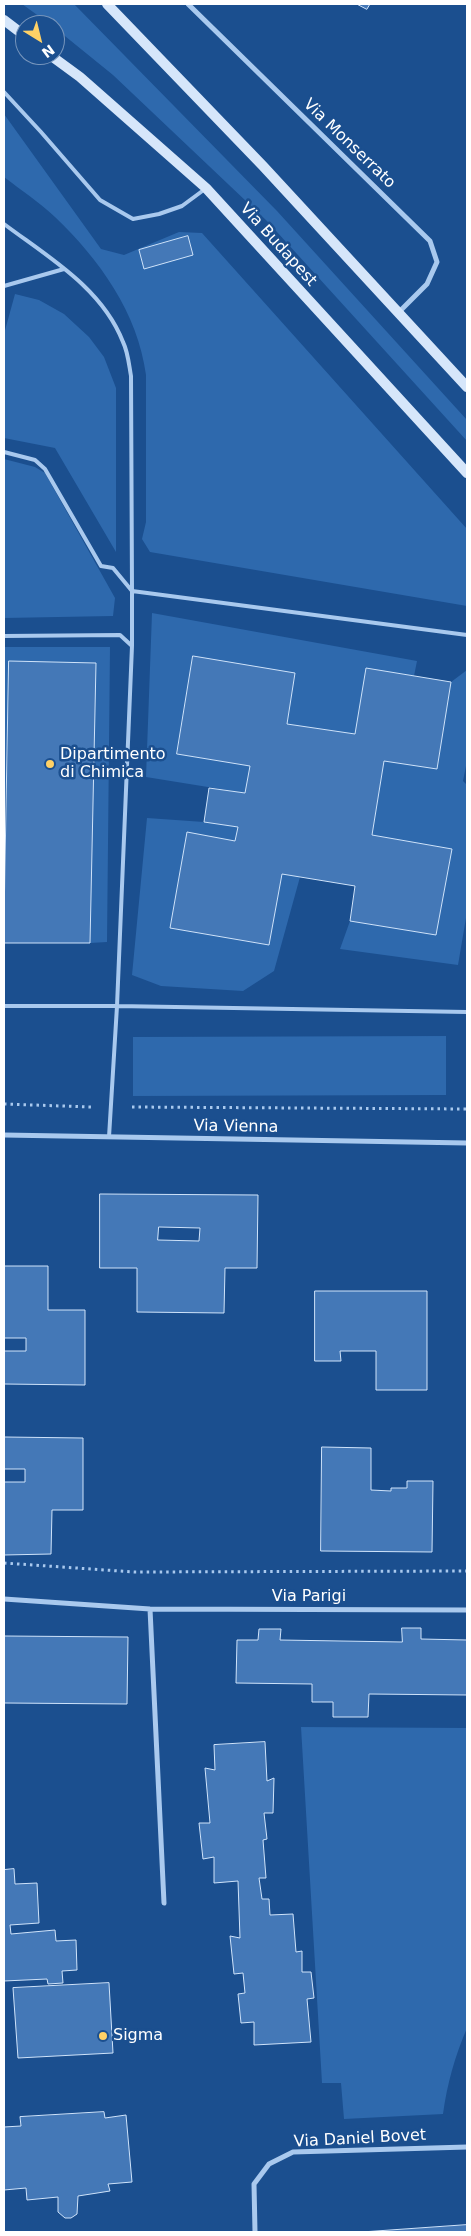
<!DOCTYPE html>
<html>
<head>
<meta charset="utf-8">
<style>
	body { margin:0 }
	#map { position:relative; width:471px; height:2236px; overflow:hidden; background:#1b4f8f; font-family:"DejaVu Sans",sans-serif }
	canvas { display:block }
	.frame { position:absolute; inset:0; border:5px solid #fff; pointer-events:none }
	.north { position:absolute; left:15px; top:15px; width:50px; height:50px; box-sizing:border-box; background:#1b4f8f; border:1px solid #7695bc; border-radius:50%; rotate:144deg; font-size:14px; font-weight:700; line-height:20px; text-align:center; color:#fff }
	.north::after { content:''; display:block; margin:auto; width:18px; height:22px; background:#ffd166; clip-path:polygon(50% 0,100% 100%,50% 72%,0 100%) }
</style>
</head>
<body>
<div id="map">
<canvas width="471" height="2236"></canvas>
<div class="frame"></div>
<div class="north">N</div>
</div>
<script>
const ctx = document.querySelector('canvas').getContext('2d');
ctx.lineJoin = 'round';
function paint(path, color) {
  ctx.fillStyle = color;
  ctx.fill(path, 'evenodd');
}
function trace(path, color, width, dash) {
  ctx.strokeStyle = color;
  ctx.lineWidth = width;
  ctx.lineCap = dash ? 'butt' : 'round';
  ctx.setLineDash(dash || []);
  ctx.stroke(path);
}
function drawText(font, color, halo, rows, align = 'center') {
  ctx.font = font + ' "DejaVu Sans",sans-serif';
  ctx.lineWidth = 5;
  ctx.setLineDash([]);
  ctx.textBaseline = 'middle';
  ctx.strokeStyle = halo;
  ctx.fillStyle = color;
  for (const [text, x, y, turn = 0] of rows) {
    ctx.save();
    ctx.translate(x, y);
    ctx.rotate((+turn || 0) * Math.PI / 180);
    ctx.textAlign = isNaN(turn) ? turn : align;
    if (halo) ctx.strokeText(text, 0, 0);
    ctx.fillText(text, 0, 0);
    ctx.restore();
  }
}
paint(new Path2D(`
	M 22,4 L 74,4 L 277,211 L 467,420 L 467,441 L 267,221 L 113,75 L 55,28 L 55,25 L 51,25 Z
	M 4,114 L 101,249 L 124,255 L 179,232 L 202,233 L 467,529 L 467,606 L 150,552 L 142,539 L 146,522 L 146,375 C 138,313 99,259 55,217 C 39,202 21,190 4,177 Z
	M 15,294 L 39,300 L 64,314 L 89,337 L 104,357 L 116,388 L 116,552 L 55,448 L 4,438 L 4,334 Z
	M 4,459 L 35,467 L 45,473 L 115,598 L 113,616 L 4,618 Z
	M 152,613 L 417,661 L 414,676 L 366,668 L 355,734 L 287,724 L 295,673 L 194,657 L 177,754 L 250,766 L 245,793 L 146,777 Z
	M 4,647 L 110,647 L 107,942 L 90,943 L 96,663 L 9,662 L 4,865 Z
	M 467,670 L 467,761 L 463,781 L 467,785 L 467,912 L 458,965 L 340,949 L 350,921 L 436,935 L 452,849 L 372,835 L 384,761 L 437,769 L 451,682 Z
	M 147,818 L 204,822 L 238,827 L 235,841 L 187,832 L 170,928 L 269,945 L 282,874 L 300,877 L 274,971 L 243,991 L 161,986 L 132,975 Z
	M 446,1036 L 446,1095 L 133,1096 L 133,1037 Z
	M 301,1727 L 467,1728 L 467,2028 C 455,2056 447,2084 443,2114 L 344,2119 L 341,2083 L 322,2083 Z`), '#2e69ad');
const building = new Path2D(`
	M 357,4 L 370,4 L 367,9 Z
	M 188,236 L 193,255 L 144,269 L 139,250 Z
	M 193,656 L 295,673 L 287,724 L 355,734 L 366,668 L 451,682 L 437,769 L 384,761 L 372,835 L 452,849 L 436,935 L 350,921 L 355,886 L 282,874 L 269,945 L 170,928 L 187,832 L 235,841 L 238,827 L 204,822 L 209,788 L 245,793 L 250,766 L 177,754 Z
	M 9,661 L 96,663 L 90,943 L 4,943 Z
	M 100,1194 L 258,1195 L 257,1268 L 225,1268 L 224,1313 L 137,1312 L 137,1268 L 100,1268 ZM 159,1227 L 200,1228 L 199,1241 L 158,1240 Z
	M 4,1266 L 48,1266 L 48,1310 L 85,1310 L 85,1385 L 4,1384 L 4,1351 L 26,1351 L 26,1338 L 4,1338 Z
	M 315,1291 L 427,1291 L 427,1390 L 376,1390 L 376,1351 L 340,1351 L 341,1361 L 315,1361 Z
	M 4,1437 L 83,1438 L 83,1510 L 52,1510 L 51,1554 L 4,1555 L 4,1482 L 25,1482 L 25,1469 L 4,1469 Z
	M 322,1447 L 371,1448 L 371,1490 L 391,1491 L 391,1488 L 407,1488 L 407,1481 L 433,1481 L 432,1552 L 321,1551 Z
	M 402,1628 L 421,1628 L 421,1639 L 467,1640 L 467,1695 L 369,1694 L 368,1717 L 333,1717 L 333,1702 L 312,1702 L 312,1684 L 236,1683 L 237,1640 L 258,1640 L 259,1629 L 281,1629 L 280,1640 L 402,1642 Z
	M 4,1636 L 128,1637 L 127,1704 L 4,1703 Z
	M 265,1742 L 267,1781 L 274,1778 L 273,1813 L 264,1813 L 267,1839 L 263,1840 L 266,1878 L 259,1878 L 262,1899 L 269,1899 L 270,1915 L 293,1914 L 296,1952 L 302,1951 L 302,1972 L 311,1972 L 314,1998 L 307,1999 L 311,2042 L 254,2045 L 254,2022 L 241,2023 L 238,1994 L 245,1993 L 243,1973 L 234,1974 L 230,1936 L 240,1938 L 238,1881 L 214,1883 L 214,1857 L 203,1859 L 199,1823 L 210,1823 L 205,1768 L 215,1770 L 214,1745 Z
	M 14,1869 L 15,1884 L 37,1883 L 39,1923 L 10,1925 L 11,1934 L 55,1930 L 56,1941 L 76,1940 L 77,1970 L 62,1971 L 63,1983 L 48,1984 L 47,1979 L 4,1981 L 4,1870 Z
	M 109,1983 L 113,2053 L 18,2058 L 13,1988 Z
	M 104,2112 L 105,2118 L 126,2115 L 132,2182 L 108,2184 L 110,2191 L 78,2196 L 77,2214 L 71,2218 L 65,2218 L 58,2212 L 58,2197 L 27,2200 L 26,2188 L 4,2190 L 4,2198 L 4,2127 L 21,2126 L 20,2117 Z
	M 467,2225 L 467,2232 L 362,2232 Z`);
paint(building, '#4478b7');
trace(building, '#cfe3fa', 1);
trace(new Path2D(`
	M 4,1104 L 91,1107
	M 132,1107 L 467,1109
	M 4,1563 L 134,1572 L 467,1571`), '#a9c9ee', 3, [2.5, 4]);
trace(new Path2D(`
	M 4,92 L 41,132 L 100,200 L 133,219 L 159,214 L 182,206 L 205,189
	M 4,224 C 48,257 102,288 123,342 C 128,352 129,365 131,376 L 132,591 L 467,635
	M 4,286 L 64,269
	M 4,452 L 35,460 L 45,469 L 101,566 L 113,568 L 132,591 L 132,646
	M 4,636 L 120,635 L 132,646 L 117,1006 L 4,1006
	M 109,1137 L 117,1006 L 467,1012`), '#a9c9ee', 4);
trace(new Path2D(`
	M 188,4 L 430,241 L 437,262 L 427,284 L 398,313
	M 4,1135 L 467,1143
	M 4,1599 L 150,1609 L 467,1610
	M 150,1609 L 164,1903
	M 255,2232 L 254,2184 L 269,2164 L 293,2152 L 467,2147`), '#a9c9ee', 5);
trace(new Path2D(`
	M 107,4 L 263,166 L 467,387
	M 4,20 L 25,36
	M 50,55 L 80,77 L 206,188 L 467,473`), '#d6e6fa', 10);
for (const [x, y, r, color] of [
	[50,764,5,"#ffd166"],
	[103,2036,5,"#ffd166"]
]) {
  const dot = new Path2D();
  dot.arc(x, y, r, 0, 2 * Math.PI);
  ctx.fillStyle = color;
  ctx.fill(dot);
  trace(dot, '#1b4f8f', 2);
}
drawText('16px', '#fff', '#1b4f8f', [
	["Via Monserrato",349,144,44],
	["Via Budapest",278,245,48],
	["Via Vienna",236,1127,1],
	["Via Parigi",309,1597],
	["Via Daniel Bovet",360,2139,-3]
]);
drawText('16px', '#fff', '#1b4f8f', [
	["Dipartimento",60,755],
	["di Chimica",60,773],
	["Sigma",113,2036]
], 'left');
</script>
</body>
</html>
